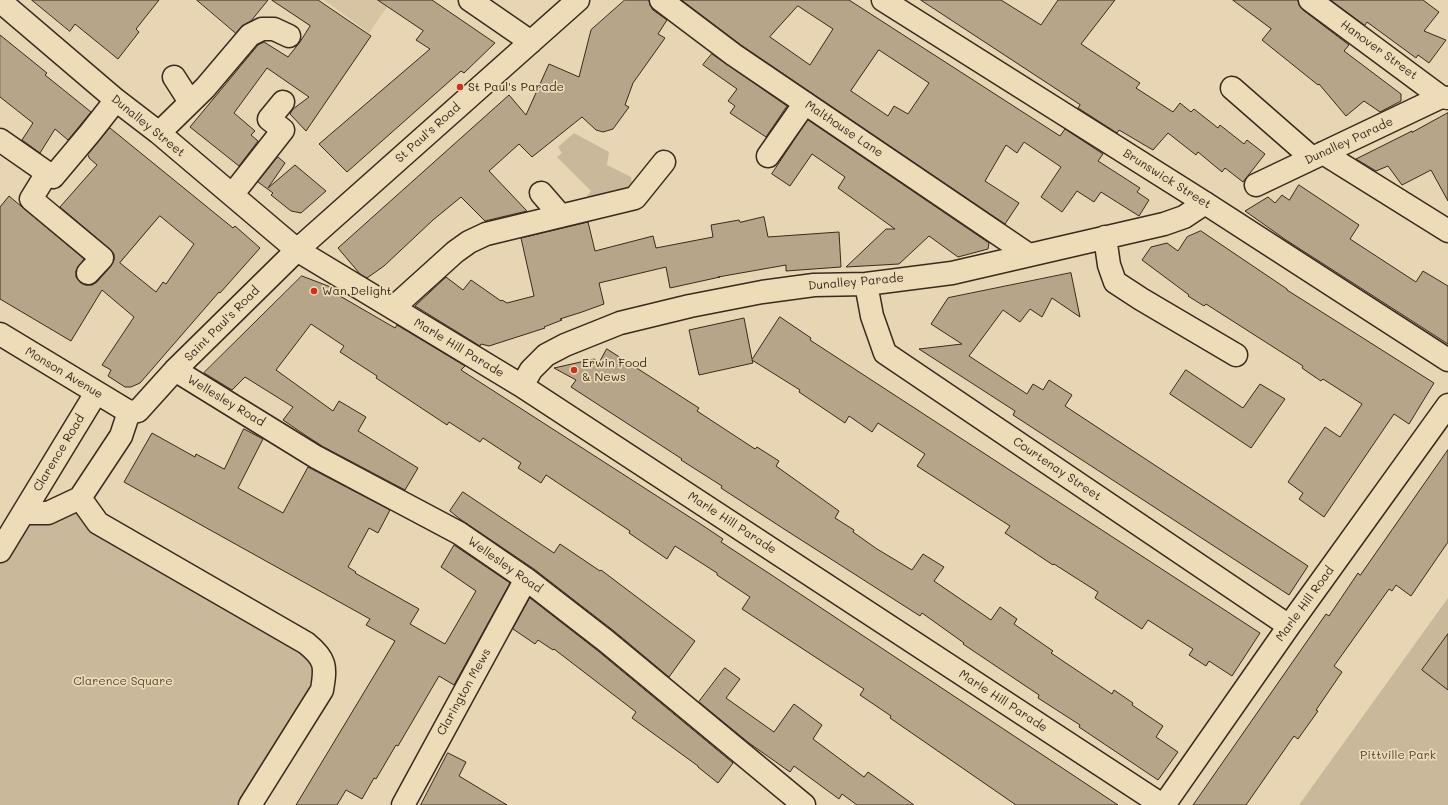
<!DOCTYPE html>
<html>
<head>
<meta charset="utf-8">
<style>
	body { margin:0 }
	canvas { display:block; background:#e7d5b3 }
</style>
</head>
<body>
<canvas width="1448" height="805"></canvas>
<script>
const ctx = document.querySelector('canvas').getContext('2d');
ctx.lineJoin = 'round';
function paint(path, color) {
  ctx.fillStyle = color;
  ctx.fill(path, 'evenodd');
}
function trace(path, color, width, dash) {
  ctx.strokeStyle = color;
  ctx.lineWidth = width;
  ctx.lineCap = dash ? 'butt' : 'round';
  ctx.setLineDash(dash || []);
  ctx.stroke(path);
}
function drawText(font, color, halo, rows, align = 'center') {
  ctx.font = font + ' Mali,sans-serif';
  ctx.lineWidth = 3.5;
  ctx.setLineDash([]);
  ctx.textBaseline = 'middle';
  ctx.strokeStyle = halo;
  ctx.fillStyle = color;
  for (const [text, x, y, turn = 0] of rows) {
    ctx.save();
    ctx.translate(x, y);
    ctx.rotate((+turn || 0) * Math.PI / 180);
    ctx.textAlign = isNaN(turn) ? turn : align;
    if (halo) ctx.strokeText(text, 0, 0);
    ctx.fillText(text, 0, 0);
    ctx.restore();
  }
}
paint(new Path2D(`
	M 324,0 L 392,0 L 369,33 Z`), '#d6c4a3');
paint(new Path2D(`
	M 574,133 L 609,152 L 607,165 L 631,177 L 632,184 L 630,190 L 592,204 L 587,196 L 591,191 L 557,157 L 562,153 L 558,147 Z
	M 80,498 L 324,664 L 250,805 L 0,805 L 0,551 L 23,513 Z
	M 1448,598 L 1448,805 L 1299,805 Z`), '#cab89a');
const building = new Path2D(`
	M 32,0 L 159,0 L 136,29 L 139,32 L 118,59 L 75,24 L 70,31 Z
	M 197,0 L 268,0 L 251,21 L 241,27 L 236,33 Z
	M 272,0 L 318,0 L 371,36 L 306,131 L 290,114 L 293,109 L 309,97 L 267,68 L 234,113 L 255,131 L 251,135 L 258,141 L 239,166 L 190,127 L 258,45 L 264,42 L 288,57 L 300,42 L 310,26 Z
	M 378,0 L 432,0 L 495,43 L 464,73 L 461,71 L 347,172 L 319,144 L 430,49 L 416,40 L 423,31 Z
	M 625,0 L 649,0 L 650,5 L 653,10 L 667,20 L 658,34 L 665,38 L 633,83 L 625,105 L 629,107 L 613,129 L 603,132 L 596,130 L 582,117 L 532,157 L 519,144 L 489,171 L 527,211 L 485,221 L 461,197 L 433,220 L 384,266 L 367,278 L 360,274 L 338,248 L 509,95 L 526,115 L 549,64 L 579,77 L 591,30 Z
	M 682,0 L 849,0 L 1060,136 L 1065,129 L 1103,154 L 1098,161 L 1140,188 L 1137,192 L 1149,200 L 1139,216 L 1101,192 L 1094,202 L 1077,191 L 1062,212 L 1041,197 L 1061,167 L 1024,142 L 1017,153 L 1006,145 L 985,181 L 1019,203 L 1005,224 L 741,45 ZM 798,6 L 833,29 L 810,65 L 770,37 ZM 879,50 L 929,83 L 908,114 L 894,106 L 888,116 L 851,91 Z
	M 921,0 L 1001,0 L 1041,25 L 1058,0 L 1115,0 L 1081,44 L 1140,83 L 1136,88 L 1173,112 L 1180,103 L 1191,112 L 1194,109 L 1218,128 L 1220,125 L 1244,144 L 1247,140 L 1265,154 L 1243,182 L 1225,168 L 1222,172 L 1198,152 L 1196,155 L 1168,133 L 1153,150 L 1119,130 L 1117,133 L 1078,108 L 1080,105 Z
	M 1233,0 L 1298,0 L 1299,5 L 1303,10 L 1349,45 L 1344,51 L 1401,94 L 1401,101 L 1380,112 L 1364,101 L 1346,116 L 1319,84 L 1318,85 L 1262,40 L 1271,29 Z
	M 1331,0 L 1423,0 L 1439,12 L 1424,31 L 1446,40 L 1429,63 L 1418,55 L 1416,58 L 1367,22 L 1365,25 Z
	M 0,35 L 47,73 L 45,75 L 91,112 L 68,140 L 55,129 L 40,153 L 22,140 L 33,123 L 0,97 Z
	M 712,54 L 787,106 L 766,137 L 730,113 L 735,106 L 728,101 L 737,89 L 703,65 Z
	M 1448,113 L 1448,201 L 1431,170 L 1402,185 L 1388,166 L 1376,171 L 1356,159 L 1412,131 L 1412,132 Z
	M 808,120 L 989,243 L 988,249 L 958,257 L 929,236 L 899,264 L 846,267 L 886,229 L 895,229 L 838,188 L 845,177 L 812,154 L 790,186 L 772,174 Z
	M 110,128 L 233,228 L 235,226 L 260,248 L 220,293 L 219,292 L 140,383 L 131,387 L 125,387 L 108,376 L 111,370 L 102,365 L 134,317 L 102,290 L 71,341 L 0,299 L 0,207 L 9,196 L 84,259 L 76,271 L 76,277 L 80,282 L 86,285 L 92,285 L 97,282 L 111,266 L 114,260 L 114,254 L 110,249 L 60,207 L 97,165 L 89,158 L 89,157 L 88,155 ZM 160,216 L 194,244 L 166,284 L 163,282 L 156,292 L 120,263 Z
	M 278,157 L 285,163 L 268,188 L 295,165 L 326,191 L 301,213 L 291,211 L 271,195 L 273,193 L 258,182 Z
	M 1299,185 L 1359,225 L 1350,239 L 1416,282 L 1423,271 L 1448,286 L 1448,344 L 1286,240 L 1245,211 L 1268,197 L 1275,203 L 1282,195 L 1289,200 Z
	M 764,217 L 768,237 L 839,232 L 841,267 L 786,271 L 786,265 L 718,277 L 720,277 L 670,288 L 666,267 L 599,283 L 604,304 L 582,312 L 560,319 L 562,320 L 544,327 L 545,328 L 489,346 L 481,344 L 480,346 L 415,306 L 446,277 L 463,290 L 471,280 L 501,301 L 502,300 L 507,303 L 534,296 L 521,238 L 588,222 L 595,251 L 653,236 L 656,248 L 713,237 L 711,225 L 739,220 L 740,222 Z
	M 1201,231 L 1287,289 L 1287,290 L 1434,383 L 1409,424 L 1394,414 L 1324,517 L 1299,499 L 1303,493 L 1288,482 L 1325,427 L 1340,437 L 1362,404 L 1323,379 L 1321,381 L 1312,375 L 1302,368 L 1303,366 L 1206,304 L 1204,306 L 1188,296 L 1189,295 L 1142,260 L 1151,247 L 1167,243 L 1178,251 L 1187,237 Z
	M 1071,273 L 1080,317 L 1052,298 L 1042,317 L 1030,309 L 1020,322 L 1003,310 L 969,356 L 1027,394 L 1033,384 L 1043,390 L 1049,380 L 1072,395 L 1065,406 L 1308,566 L 1289,595 L 1013,415 L 1015,411 L 919,349 L 962,344 L 931,324 L 948,298 Z
	M 302,276 L 341,291 L 344,293 L 340,296 L 395,328 L 397,325 L 465,366 L 461,370 L 702,525 L 723,539 L 721,542 L 767,572 L 1118,805 L 1016,805 L 890,718 L 891,716 L 860,695 L 864,689 L 742,609 L 750,597 L 717,575 L 717,573 L 675,546 L 667,559 L 629,533 L 630,531 L 546,475 L 541,483 L 518,468 L 521,463 L 483,438 L 480,442 L 449,422 L 447,425 L 376,378 L 377,376 L 340,352 L 344,346 L 311,324 L 276,370 L 333,411 L 339,401 L 366,417 L 358,431 L 418,468 L 405,490 L 322,446 L 305,435 L 283,420 L 293,407 L 245,377 L 232,390 L 204,373 Z
	M 780,317 L 811,338 L 810,340 L 1260,633 L 1232,676 L 1209,661 L 1206,666 L 1189,655 L 1193,649 L 1148,620 L 1142,629 L 1095,598 L 1098,592 L 1054,564 L 1053,565 L 1005,533 L 1010,526 L 917,466 L 925,454 L 878,423 L 872,432 L 849,416 L 845,423 L 799,392 L 800,390 L 752,360 L 753,363 L 699,375 L 689,330 L 744,318 L 752,359 Z
	M 607,349 L 699,408 L 697,411 L 755,449 L 757,447 L 779,461 L 776,466 L 839,511 L 835,518 L 854,530 L 853,532 L 877,549 L 912,570 L 923,554 L 944,567 L 934,581 L 991,620 L 1000,607 L 1017,619 L 1014,624 L 1053,651 L 1051,653 L 1112,694 L 1114,690 L 1133,703 L 1132,705 L 1163,726 L 1156,737 L 1178,752 L 1158,780 L 1079,727 L 1080,725 L 1038,698 L 1039,695 L 963,644 L 964,643 L 922,613 L 920,616 L 784,529 L 721,488 L 722,486 L 681,460 L 682,459 L 571,387 L 576,380 L 554,368 L 594,359 L 599,362 Z
	M 1186,370 L 1243,408 L 1260,384 L 1285,399 L 1251,448 L 1170,394 Z
	M 244,429 L 263,439 L 238,488 L 254,497 L 283,513 L 308,467 L 390,510 L 378,533 L 369,528 L 348,567 L 356,572 L 355,573 L 419,609 L 410,624 L 445,644 L 476,591 L 441,567 L 454,545 L 510,583 L 454,685 L 439,676 L 398,746 L 396,745 L 376,779 L 374,778 L 362,799 L 346,790 L 337,805 L 296,805 L 395,641 L 366,625 L 370,619 L 124,482 L 152,433 L 195,457 L 196,454 L 224,469 Z
	M 1448,450 L 1448,542 L 1411,596 L 1396,585 L 1392,591 L 1389,589 L 1334,666 L 1342,672 L 1316,710 L 1318,711 L 1298,739 L 1294,736 L 1246,805 L 1193,805 L 1326,614 L 1329,616 L 1358,573 L 1360,575 Z
	M 463,492 L 554,553 L 560,544 L 600,571 L 601,570 L 695,641 L 669,677 L 614,631 L 534,569 L 460,519 L 450,511 Z
	M 530,598 L 598,651 L 733,763 L 718,783 L 698,767 L 698,766 L 632,718 L 636,712 L 554,649 L 553,650 L 538,640 L 535,644 L 513,629 Z
	M 1448,634 L 1448,690 L 1422,670 Z
	M 725,668 L 740,679 L 726,698 L 774,732 L 794,704 L 822,725 L 813,739 L 864,777 L 868,772 L 914,805 L 857,805 L 842,794 L 839,799 L 794,766 L 790,772 L 749,743 L 699,702 Z
	M 448,753 L 466,762 L 459,776 L 507,805 L 421,805 Z`);
paint(building, '#b7a589');
trace(building, '#3b2a1e', 1);
const minor = new Path2D(`
	M 470,0 L 531,42
	M 661,0 L 734,55 L 1029,255
	M 883,0 L 1205,203 L 1448,360
	M 1310,0 L 1441,97 L 1448,98
	M 0,1 L 116,100 L 159,133 L 297,250 L 522,386 L 1162,805
	M 174,77 L 190,102
	M 1232,88 L 1312,158
	M 159,133 L 205,88 L 250,35 L 262,29 L 274,29 L 289,36
	M 0,140 L 53,177 L 90,133 L 116,100
	M 1323,153 L 1448,231
	M 768,156 L 805,103
	M 47,173 L 31,199 L 102,258 L 88,273
	M 1256,185 L 1441,97
	M 541,193 L 561,216
	M 232,195 L 283,130 L 269,119 L 283,102
	M 1105,237 L 1109,265 L 1115,282 L 1141,299 L 1236,355
	M 866,284 L 872,316 L 885,353 L 1289,626
	M 393,308 L 455,252 L 469,242 L 486,234 L 635,198 L 664,162
	M 0,334 L 129,412
	M 175,370 L 316,457 L 459,533 L 526,579 L 606,641 L 804,805
	M 522,386 L 531,370 L 546,355 L 565,345 L 620,323 L 690,306 L 762,292 L 814,285 L 866,284 L 952,273 L 1164,224 L 1184,217 L 1205,203
	M 129,412 L 138,411 L 175,370 L 297,250 L 578,0
	M 80,498 L 98,523 L 306,643 C 326,659 326,666 322,690 L 250,805
	M 23,513 L 48,513 L 80,498 L 121,436 L 129,412
	M 0,551 L 96,393
	M 403,805 L 526,579
	M 1164,805 L 1289,626 L 1448,405`);
trace(minor, '#3b2a1e', 25);
trace(minor, '#eedcb9', 22);
for (const [x, y, r, color] of [
	[460,87,4,"#c8321e"],
	[314,291,4,"#c8321e"],
	[574,370,4,"#c8321e"]
]) {
  const dot = new Path2D();
  dot.arc(x, y, r, 0, 2 * Math.PI);
  ctx.fillStyle = color;
  ctx.fill(dot);
  trace(dot, '#eedcb9', 1.5);
}
drawText('12px', '#3b2a1e', '#eedcb9', [
	["Hanover Street",1379,50,36],
	["Dunalley Street",148,126,39],
	["Malthouse Lane",844,129,34],
	["St Paul's Road",428,133,-42],
	["Dunalley Parade",1349,141,-25],
	["Brunswick Street",1167,179,32],
	["Dunalley Parade",856,282,-5],
	["Saint Paul's Road",222,324,-45],
	["Marle Hill Parade",459,348,31],
	["Monson Avenue",64,373,31],
	["Wellesley Road",226,401,31],
	["Clarence Road",59,453,-59],
	["Courtenay Street",1057,469,34],
	["Marle Hill Parade",732,523,33],
	["Wellesley Road",505,565,35],
	["Marle Hill Road",1305,604,-54],
	["Clarington Mews",464,692,-61],
	["Marle Hill Parade",1003,701,33]
]);
drawText('12px', '#3b2a1e', '#eedcb9', [
	["St Paul's Parade",468,87],
	["Wan Delight",322,291],
	["Erwin Food",582,363],
	["& News",582,377]
], 'left');
drawText('12px', '#584637', '#eedcb9', [
	["Clarence Square",123,681],
	["Pittville Park",1398,755]
]);
</script>
</body>
</html>
